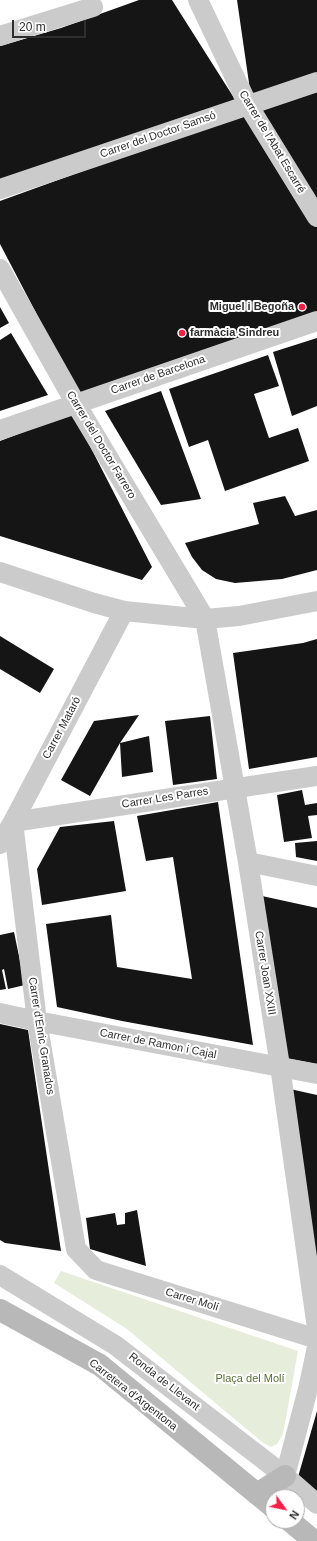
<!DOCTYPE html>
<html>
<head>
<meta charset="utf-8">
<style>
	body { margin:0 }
	#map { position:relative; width:317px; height:1541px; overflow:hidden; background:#fff; font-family:Arial,sans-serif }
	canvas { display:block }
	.north { position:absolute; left:265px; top:1489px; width:40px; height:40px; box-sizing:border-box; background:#fff; border:1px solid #ababab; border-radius:50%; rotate:123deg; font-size:11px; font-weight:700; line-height:16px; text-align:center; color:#2e2e2e }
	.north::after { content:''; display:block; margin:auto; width:14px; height:18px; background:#f61f44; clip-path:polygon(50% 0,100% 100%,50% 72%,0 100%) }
	.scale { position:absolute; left:12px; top:20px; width:74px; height:18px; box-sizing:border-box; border:2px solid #2e2e2e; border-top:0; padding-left:5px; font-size:12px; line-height:14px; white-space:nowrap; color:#2e2e2e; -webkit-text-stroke:3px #fff; paint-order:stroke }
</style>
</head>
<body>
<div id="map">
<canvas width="317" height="1541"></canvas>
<div class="north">N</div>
<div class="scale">20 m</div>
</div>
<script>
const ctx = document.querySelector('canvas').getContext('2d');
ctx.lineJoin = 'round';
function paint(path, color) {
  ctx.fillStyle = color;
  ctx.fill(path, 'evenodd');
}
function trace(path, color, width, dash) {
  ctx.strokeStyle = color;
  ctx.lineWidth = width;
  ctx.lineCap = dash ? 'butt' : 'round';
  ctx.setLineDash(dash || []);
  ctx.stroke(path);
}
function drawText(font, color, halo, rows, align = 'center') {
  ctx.font = font + ' Arial,sans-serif';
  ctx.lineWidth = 4;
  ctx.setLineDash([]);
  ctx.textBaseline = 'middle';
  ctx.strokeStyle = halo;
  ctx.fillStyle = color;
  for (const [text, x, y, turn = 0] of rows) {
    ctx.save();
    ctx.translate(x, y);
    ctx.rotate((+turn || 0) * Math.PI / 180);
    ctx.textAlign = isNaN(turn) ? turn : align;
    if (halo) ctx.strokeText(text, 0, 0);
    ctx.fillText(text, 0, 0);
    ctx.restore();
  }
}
paint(new Path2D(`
	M 61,1271 L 298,1351 L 283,1434 L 277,1444 L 271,1447 L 262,1442 L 127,1329 L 54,1283 Z`), '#e6edda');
paint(new Path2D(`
	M 139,0 L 172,0 L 236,101 L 0,180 L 0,46 L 61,28 Z
	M 237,0 L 317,0 L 317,75 L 251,97 Z
	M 317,88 L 317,204 L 260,108 Z
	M 246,112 L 317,224 L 317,315 L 79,395 L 0,244 L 0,201 Z
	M 0,307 L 9,323 L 0,328 Z
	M 11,333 L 48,395 L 0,411 L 0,340 Z
	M 317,338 L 317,406 L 292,416 L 273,352 Z
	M 268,355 L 279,386 L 254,394 L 269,438 L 298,428 L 309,461 L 225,491 L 208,440 L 189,447 L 169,389 Z
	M 161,391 L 201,499 L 161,505 L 105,411 Z
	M 73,413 L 152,567 L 142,580 L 0,536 L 0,441 Z
	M 285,496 L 295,516 L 317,510 L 317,570 L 282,579 L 235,583 L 216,579 L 202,570 L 192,557 L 185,543 L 259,524 L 253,503 Z
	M 0,636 L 54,669 L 40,693 L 0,669 Z
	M 317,639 L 317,757 L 249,769 L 233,653 L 303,643 Z
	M 139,715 L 120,743 L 149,736 L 153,772 L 122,777 L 120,743 L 90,796 L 61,780 L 94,721 Z
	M 210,716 L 217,779 L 173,785 L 165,721 Z
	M 302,790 L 305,805 L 317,803 L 317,815 L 308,816 L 312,838 L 284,842 L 277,795 Z
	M 218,802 L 253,1045 L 122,1021 L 57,1007 L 46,924 L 111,915 L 117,967 L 192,979 L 173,857 L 146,861 L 137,816 Z
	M 114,821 L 126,891 L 42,905 L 37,869 L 60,827 Z
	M 317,841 L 317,861 L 296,857 L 295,843 Z
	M 262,896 L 317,908 L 317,1064 L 285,1058 Z
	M 14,932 L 25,985 L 8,989 L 4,969 L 2,970 L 6,989 L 0,990 L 0,935 Z
	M 0,1024 L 28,1030 L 61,1251 L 5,1243 L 0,1240 Z
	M 290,1089 L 317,1095 L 317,1267 Z
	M 137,1210 L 146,1266 L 90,1249 L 86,1218 L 115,1213 L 117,1225 L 125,1224 L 125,1213 Z
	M 317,1411 L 317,1493 L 298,1477 Z`), '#151515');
trace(new Path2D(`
	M 198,0 L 248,105 L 317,217
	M 0,36 L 93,7
	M 0,189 L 317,82
	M 0,269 L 76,404 L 205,619 L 248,862 L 280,1066 L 317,1328
	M 0,430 L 317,321
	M 0,572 L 94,603 L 124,611 L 205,619 L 239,616 L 317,601
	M 13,822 L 37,1021 L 76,1249 L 96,1270 L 317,1339
	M 13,822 L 317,776
	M 0,844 L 13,822 L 124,611
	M 248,862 L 317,876
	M 0,1013 L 37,1021 L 317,1074
	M 0,1275 L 115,1345 L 285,1476 L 317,1504
	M 285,1476 L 308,1389 L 317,1347`), '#cbcbcb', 20);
trace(new Path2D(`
	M 0,1310 L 100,1365 L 273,1507
	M 257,1494 L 285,1476
	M 290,1521 L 314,1541`), '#b8b8b8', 22);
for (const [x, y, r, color] of [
	[302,307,4,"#f61f44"],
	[182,333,4,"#f61f44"]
]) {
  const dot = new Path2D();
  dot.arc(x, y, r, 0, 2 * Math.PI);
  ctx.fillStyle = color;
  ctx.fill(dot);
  trace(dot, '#fff', 1.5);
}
drawText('11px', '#2e2e2e', '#fff', [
	["Carrer del Doctor Samsó",158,135,-19],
	["Carrer de l'Abat Escarré",272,142,59],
	["Carrer de Barcelona",158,375,-19],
	["Carrer del Doctor Farrero",101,445,59],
	["Carrer Mataró",62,728,-62],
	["Carrer Les Parres",165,798,-9],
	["Carrer Joan XXIII",265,973,81],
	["Carrer d'Enric Granados",41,1036,81],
	["Carrer de Ramon i Cajal",158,1044,11],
	["Carrer Molí",192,1300,17],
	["Ronda de Llevant",164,1382,38],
	["Carretera d'Argentona",133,1395,38]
]);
drawText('bold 11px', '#2e2e2e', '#fff', [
	["Miguel i Begoña",294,307],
	["farmàcia Sindreu",190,333,"left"]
], 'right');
drawText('11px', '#566e37', '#fff', [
	["Plaça del Molí",250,1379]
]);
</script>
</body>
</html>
